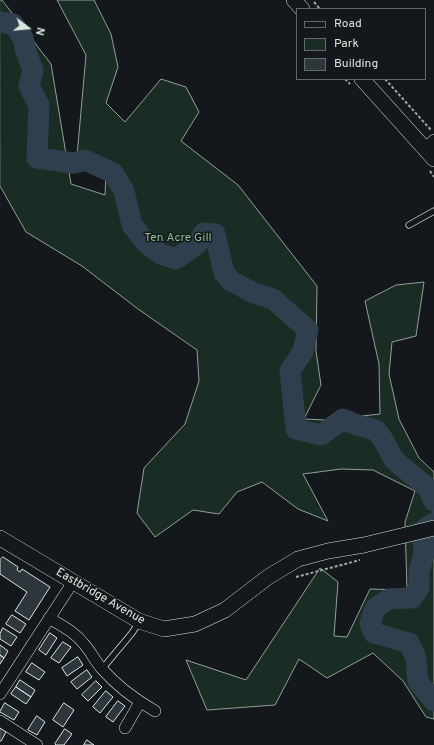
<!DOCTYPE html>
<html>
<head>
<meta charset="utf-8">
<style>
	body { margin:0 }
	#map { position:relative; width:434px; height:745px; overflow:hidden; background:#14181c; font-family:Overpass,sans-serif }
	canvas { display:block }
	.legend { position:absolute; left:296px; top:8px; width:130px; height:72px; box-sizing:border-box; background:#14181c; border:1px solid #626a69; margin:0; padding:5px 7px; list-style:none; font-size:12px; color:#d8e6dc }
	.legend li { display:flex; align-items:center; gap:8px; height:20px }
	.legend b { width:20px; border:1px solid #626a69 }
	.north { position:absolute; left:8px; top:8px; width:40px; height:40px; -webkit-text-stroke:3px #14181c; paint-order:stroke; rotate:106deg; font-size:11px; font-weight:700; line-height:16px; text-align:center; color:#d8e6dc }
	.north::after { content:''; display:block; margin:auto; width:14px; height:18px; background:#d8e6dc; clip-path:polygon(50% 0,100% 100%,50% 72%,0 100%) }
</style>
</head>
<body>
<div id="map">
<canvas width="434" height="745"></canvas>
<ul class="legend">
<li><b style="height:5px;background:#14181c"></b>Road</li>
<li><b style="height:11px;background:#1a2d24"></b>Park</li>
<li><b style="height:11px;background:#2c363c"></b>Building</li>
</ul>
<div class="north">N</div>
</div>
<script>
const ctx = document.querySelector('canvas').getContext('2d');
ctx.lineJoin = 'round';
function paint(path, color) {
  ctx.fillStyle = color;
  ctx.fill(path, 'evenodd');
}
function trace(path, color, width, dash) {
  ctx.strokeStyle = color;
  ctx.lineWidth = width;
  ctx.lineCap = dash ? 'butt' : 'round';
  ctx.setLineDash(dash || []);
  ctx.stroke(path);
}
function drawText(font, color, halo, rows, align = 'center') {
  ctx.font = font + ' Overpass,sans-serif';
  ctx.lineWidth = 3;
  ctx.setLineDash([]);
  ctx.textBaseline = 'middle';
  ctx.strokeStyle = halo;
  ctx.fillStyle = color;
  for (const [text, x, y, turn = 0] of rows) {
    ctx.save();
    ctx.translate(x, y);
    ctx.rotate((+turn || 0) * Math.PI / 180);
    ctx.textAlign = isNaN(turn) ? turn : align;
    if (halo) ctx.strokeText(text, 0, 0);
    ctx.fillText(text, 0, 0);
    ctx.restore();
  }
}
const green = new Path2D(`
	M 0,0 L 2,0 L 51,64 L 71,184 L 105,195 L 106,172 L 77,156 L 86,55 L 57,0 L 94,0 L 111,34 L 118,67 L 106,103 L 125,122 L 161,79 L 186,87 L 199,112 L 181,141 L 238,185 L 317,286 L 316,351 L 321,385 L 304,419 L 326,420 L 380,414 L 379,364 L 365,301 L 396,285 L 424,282 L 416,336 L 392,342 L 389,374 L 399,419 L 419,458 L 434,472 L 434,719 L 426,717 L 403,681 L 373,653 L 327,678 L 299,659 L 275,705 L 207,710 L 186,660 L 246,680 L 320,568 L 338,582 L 334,636 L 347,637 L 370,589 L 407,590 L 405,522 L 415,491 L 373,470 L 341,469 L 303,474 L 328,521 L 298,509 L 262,482 L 237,492 L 219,514 L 193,510 L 155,537 L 137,513 L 144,468 L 185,424 L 199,381 L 197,350 L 138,309 L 82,266 L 26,232 L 0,186 Z`);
paint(green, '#1a2d24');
trace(green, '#939e99', 1);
trace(new Path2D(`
	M 0,22 L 13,24 L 23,38 L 26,52 L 33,70 L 29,86 L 39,105 L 37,158 L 74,163 L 85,160 L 113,173 L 124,191 L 132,225 L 147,244 L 161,254 L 176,259 L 196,245 L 204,233 L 215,234 L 224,273 L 231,281 L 254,293 L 273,299 L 308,330 L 303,351 L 290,371 L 296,429 L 321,435 L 343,419 L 357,425 L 376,430 L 384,441 L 394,460 L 428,488 L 434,501
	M 434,523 L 423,530 L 424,554 L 419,572 L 419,588 L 412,598 L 389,599 L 375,608 L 370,624 L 374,633 L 409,643 L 416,658 L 418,682 L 434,701`), '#2f3f4d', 21);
const building = new Path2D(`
	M 3,557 L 18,567 L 17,570 L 20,572 L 22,569 L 50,587 L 29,620 L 15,611 L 27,592 L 0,574 L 0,560 Z
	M 12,615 L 26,624 L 20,633 L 6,624 Z
	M 3,628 L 17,637 L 11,646 L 0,639 L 0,634 Z
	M 50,633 L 57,638 L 46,655 L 39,650 Z
	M 63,642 L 71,647 L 59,663 L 51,658 Z
	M 0,645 L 8,651 L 4,658 L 0,655 Z
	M 0,655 L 4,658 L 0,664 Z
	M 78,657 L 83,665 L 67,676 L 62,668 Z
	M 32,663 L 45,672 L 39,680 L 26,672 Z
	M 87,670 L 92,677 L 77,689 L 71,682 Z
	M 20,680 L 35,690 L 31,697 L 16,687 Z
	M 96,681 L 102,687 L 88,701 L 82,695 Z
	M 16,687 L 31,697 L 26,704 L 11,694 Z
	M 106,691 L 113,697 L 100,713 L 93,707 Z
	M 118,701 L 125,706 L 113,722 L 106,717 Z
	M 5,703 L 19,712 L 14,720 L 0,712 Z
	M 64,703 L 74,710 L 63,727 L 53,720 Z
	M 37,716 L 45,722 L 37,735 L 28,730 Z
	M 0,728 L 6,732 L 1,741 L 0,741 Z
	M 65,729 L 72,734 L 64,745 L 56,745 L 55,744 Z
	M 87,740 L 94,745 L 84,745 Z`);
paint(building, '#2c363c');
trace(building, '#d8e6dc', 1);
const lane = new Path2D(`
	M 409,225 L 434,211
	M 102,669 L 132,633 L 139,622`);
const street = new Path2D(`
	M 425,149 L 434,140
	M 49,618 C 62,626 75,632 84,644 C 91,652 95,661 102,669 C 117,686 136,700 155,711
	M 0,694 L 73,582
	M 0,721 L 37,745
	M 125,728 L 140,702`);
const secondary = new Path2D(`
	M 294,0 L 302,9
	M 362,79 L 434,159
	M 0,538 L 139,621 L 164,629 L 195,624 L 225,610 L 268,577 L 298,559 L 328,551 L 364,545 L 434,528`);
trace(lane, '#d8e6dc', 7);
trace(street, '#d8e6dc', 12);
trace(secondary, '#d8e6dc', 16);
trace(new Path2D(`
	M 314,2 L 320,9
	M 345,79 L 350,84
	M 385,79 L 431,130
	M 430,171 L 434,177
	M 296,577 L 360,560`), '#9da8a2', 2, [3, 2]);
trace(lane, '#14181c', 5.5);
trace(street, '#14181c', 11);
trace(secondary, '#14181c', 15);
drawText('12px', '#8ac095', '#14181c', [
	["Ten Acre Gill",178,239]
]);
drawText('12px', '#d8e6dc', '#14181c', [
	["Eastbridge Avenue",100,597,30]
]);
</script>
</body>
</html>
